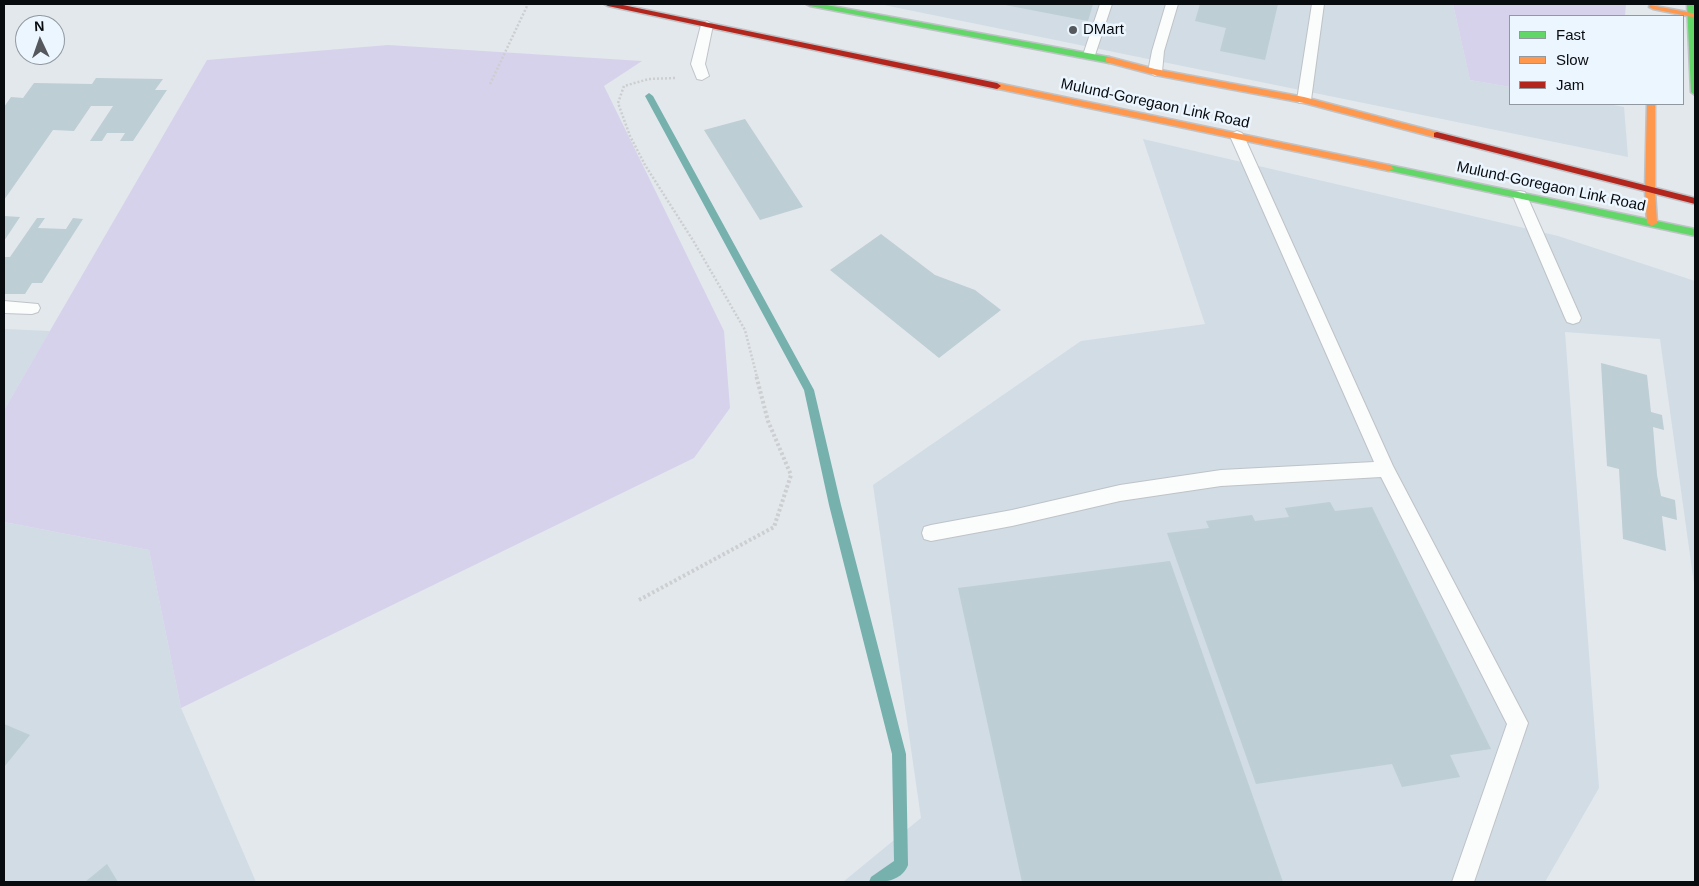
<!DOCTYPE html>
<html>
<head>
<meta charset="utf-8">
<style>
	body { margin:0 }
	#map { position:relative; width:1699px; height:886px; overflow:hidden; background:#e3e8ed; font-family:Helvetica,sans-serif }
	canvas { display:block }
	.frame { position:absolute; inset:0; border:5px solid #090c0f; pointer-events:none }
	.legend { position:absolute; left:1509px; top:15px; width:175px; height:90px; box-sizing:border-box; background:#ecf6ff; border:1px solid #91989f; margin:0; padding:6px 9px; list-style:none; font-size:15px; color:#090c0f }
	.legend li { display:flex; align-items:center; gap:10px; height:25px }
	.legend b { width:25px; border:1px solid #91989f }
	.north { position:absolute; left:15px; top:15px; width:50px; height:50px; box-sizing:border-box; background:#ecf6ff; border:1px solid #91989f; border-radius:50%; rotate:357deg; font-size:14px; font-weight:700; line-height:20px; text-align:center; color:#090c0f }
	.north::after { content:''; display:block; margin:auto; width:18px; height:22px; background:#55595d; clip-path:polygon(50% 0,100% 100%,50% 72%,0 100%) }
</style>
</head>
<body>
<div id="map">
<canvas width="1699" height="886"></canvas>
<div class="frame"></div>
<ul class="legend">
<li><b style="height:6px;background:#63d668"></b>Fast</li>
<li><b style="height:6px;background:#ff974d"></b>Slow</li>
<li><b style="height:6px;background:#b3261e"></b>Jam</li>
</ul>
<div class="north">N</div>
</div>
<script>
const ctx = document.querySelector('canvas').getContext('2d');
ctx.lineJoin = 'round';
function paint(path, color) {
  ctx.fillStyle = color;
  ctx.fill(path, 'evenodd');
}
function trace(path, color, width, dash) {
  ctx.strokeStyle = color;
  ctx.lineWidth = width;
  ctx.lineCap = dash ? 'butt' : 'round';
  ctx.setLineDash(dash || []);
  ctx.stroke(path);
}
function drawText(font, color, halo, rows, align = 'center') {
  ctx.font = font + ' Helvetica,sans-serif';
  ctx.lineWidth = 5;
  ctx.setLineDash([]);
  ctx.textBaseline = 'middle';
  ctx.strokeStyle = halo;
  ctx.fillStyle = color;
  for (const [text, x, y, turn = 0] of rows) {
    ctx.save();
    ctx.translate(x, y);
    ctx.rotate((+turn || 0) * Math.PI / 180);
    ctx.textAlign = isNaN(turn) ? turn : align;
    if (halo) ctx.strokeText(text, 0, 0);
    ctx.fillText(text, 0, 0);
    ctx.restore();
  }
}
paint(new Path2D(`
	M 879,4 L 1453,4 L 1470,80 L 1510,87 L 1510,104 L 1608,104 L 1624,107 L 1628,157 Z
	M 1143,139 L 1558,236 L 1695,281 L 1695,591 L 1660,339 L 1565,332 L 1599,788 L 1545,882 L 843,882 L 921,818 L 873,485 L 1081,341 L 1205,324 Z
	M 4,329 L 50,331 L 4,410 Z
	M 4,522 L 149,550 L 181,708 L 256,882 L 4,882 Z`), '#d1dce5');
paint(new Path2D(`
	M 1453,4 L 1626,4 L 1625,16 L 1510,16 L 1510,87 L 1470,80 Z
	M 388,45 L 642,61 L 604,86 L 724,331 L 730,408 L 694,458 L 181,708 L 149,550 L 4,522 L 4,410 L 207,60 Z`), '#d6d2eb');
paint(new Path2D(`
	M 649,93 L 653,96 L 814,390 L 841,505 L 906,754 L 908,865 C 902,881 883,883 869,882 L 871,877 L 894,861 L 892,754 L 829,505 L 804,390 L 645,96 Z`), '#76b1ae');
paint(new Path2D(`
	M 1000,4 L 1093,4 L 1088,21 Z
	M 1200,4 L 1278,4 L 1265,60 L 1220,51 L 1226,28 L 1195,21 Z
	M 96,78 L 163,79 L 155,90 L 167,90 L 133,141 L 120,141 L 125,133 L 107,133 L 102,141 L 90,141 L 113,106 L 91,106 L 74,131 L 53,130 L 4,200 L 4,107 L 11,97 L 23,98 L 34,83 L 92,84 Z
	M 745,119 L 803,207 L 760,220 L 704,130 Z
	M 4,216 L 20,217 L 4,241 Z
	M 37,218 L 45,218 L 38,228 L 66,229 L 73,218 L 83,219 L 42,283 L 32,283 L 25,294 L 4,294 L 4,257 L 10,257 Z
	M 881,234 L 935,275 L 975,290 L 1001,310 L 939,358 L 830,270 Z
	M 1601,363 L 1647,375 L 1651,412 L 1662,415 L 1664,430 L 1653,427 L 1657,475 L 1661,496 L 1675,500 L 1677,520 L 1662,516 L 1666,551 L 1623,539 L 1619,469 L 1607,466 Z
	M 1330,502 L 1335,511 L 1372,507 L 1491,749 L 1450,755 L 1460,777 L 1402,787 L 1392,764 L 1256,784 L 1167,533 L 1209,528 L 1206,521 L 1252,515 L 1255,521 L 1289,517 L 1285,508 Z
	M 1170,561 L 1283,882 L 1022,882 L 958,588 Z
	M 4,724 L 30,735 L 4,767 Z
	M 107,864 L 118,882 L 85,882 Z`), '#bdced4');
const lane = new Path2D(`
	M 1100,4 L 1112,4 L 1095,55 L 1089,59 L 1083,55 Z
	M 1166,4 L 1178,4 L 1164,51 L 1162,72 L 1155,76 L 1148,72 L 1152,51 Z
	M 1312,4 L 1324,4 L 1311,100 L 1309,103 L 1299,103 L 1297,100 Z
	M 707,21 L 713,25 L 705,64 L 709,76 L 702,80 L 697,79 L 691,64 L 701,25 Z
	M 1237,131 L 1242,133 L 1244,136 L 1393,466 L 1528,723 L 1474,882 L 1452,882 L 1507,724 L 1381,477 L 1221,486 L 1120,501 L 1012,526 L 931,541 L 924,539 L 922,533 L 924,527 L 931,525 L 1012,510 L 1120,485 L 1221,470 L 1374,462 L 1230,136 L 1232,133 Z
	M 1520,191 L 1525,192 L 1527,196 L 1581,318 L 1579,322 L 1573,324 L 1567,322 L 1565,318 L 1513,196 L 1515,192 Z
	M 4,301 L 38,304 L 40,308 L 38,312 L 32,314 L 4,313 Z`);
const fast = new Path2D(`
	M 806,4 L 821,4 L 1109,57 L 1113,60 L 1109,63 L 810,6 Z
	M 1687,4 L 1695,4 L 1695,95 L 1691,92 Z
	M 1389,165 L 1695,229 L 1695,236 L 1386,170 L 1386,166 Z`);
const slow = new Path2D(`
	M 1650,5 L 1692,13 L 1695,13 L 1695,16 L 1692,17 L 1653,9 L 1649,7 Z
	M 1109,57 L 1155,69 L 1304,97 L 1437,132 L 1441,135 L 1437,138 L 1304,103 L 1155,75 L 1106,62 L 1106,58 Z
	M 997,83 L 1389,165 L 1394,168 L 1389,171 L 994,88 L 994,84 Z
	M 1647,104 L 1655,104 L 1655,191 L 1657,223 L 1652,226 L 1647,223 L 1645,191 Z`);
const jam = new Path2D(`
	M 604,4 L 618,4 L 997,83 L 1001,86 L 997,89 L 608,6 Z
	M 1437,132 L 1695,198 L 1695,204 L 1434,137 L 1434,133 Z`);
trace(lane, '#bfc3c7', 2);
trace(fast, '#bfc3c7', 3);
trace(slow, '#bfc3c7', 3);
trace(jam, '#bfc3c7', 3);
trace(new Path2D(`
	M 675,78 L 649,79 L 624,86 L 618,103 L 630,136 L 645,165 L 694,242 L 745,330 L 757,377
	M 490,84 L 528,4`), '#cccecf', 2.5, [2, 2]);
trace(new Path2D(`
	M 639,600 L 774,527 L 791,475 L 768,421 L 756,375`), '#cccecf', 4, [2.5, 2.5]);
paint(lane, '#fbfcfc');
paint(fast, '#63d668');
paint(slow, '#ff974d');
paint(jam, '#b3261e');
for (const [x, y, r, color] of [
	[1073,30,5,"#55595d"]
]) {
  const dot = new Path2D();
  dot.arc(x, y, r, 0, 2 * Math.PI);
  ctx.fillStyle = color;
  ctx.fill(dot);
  trace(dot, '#ecf6ff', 2);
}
drawText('15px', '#090c0f', '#ecf6ff', [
	["DMart",1083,30]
], 'left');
drawText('15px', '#090c0f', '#ecf6ff', [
	["Mulund-Goregaon Link Road",1155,104,12],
	["Mulund-Goregaon Link Road",1551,187,12]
]);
</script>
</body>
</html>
